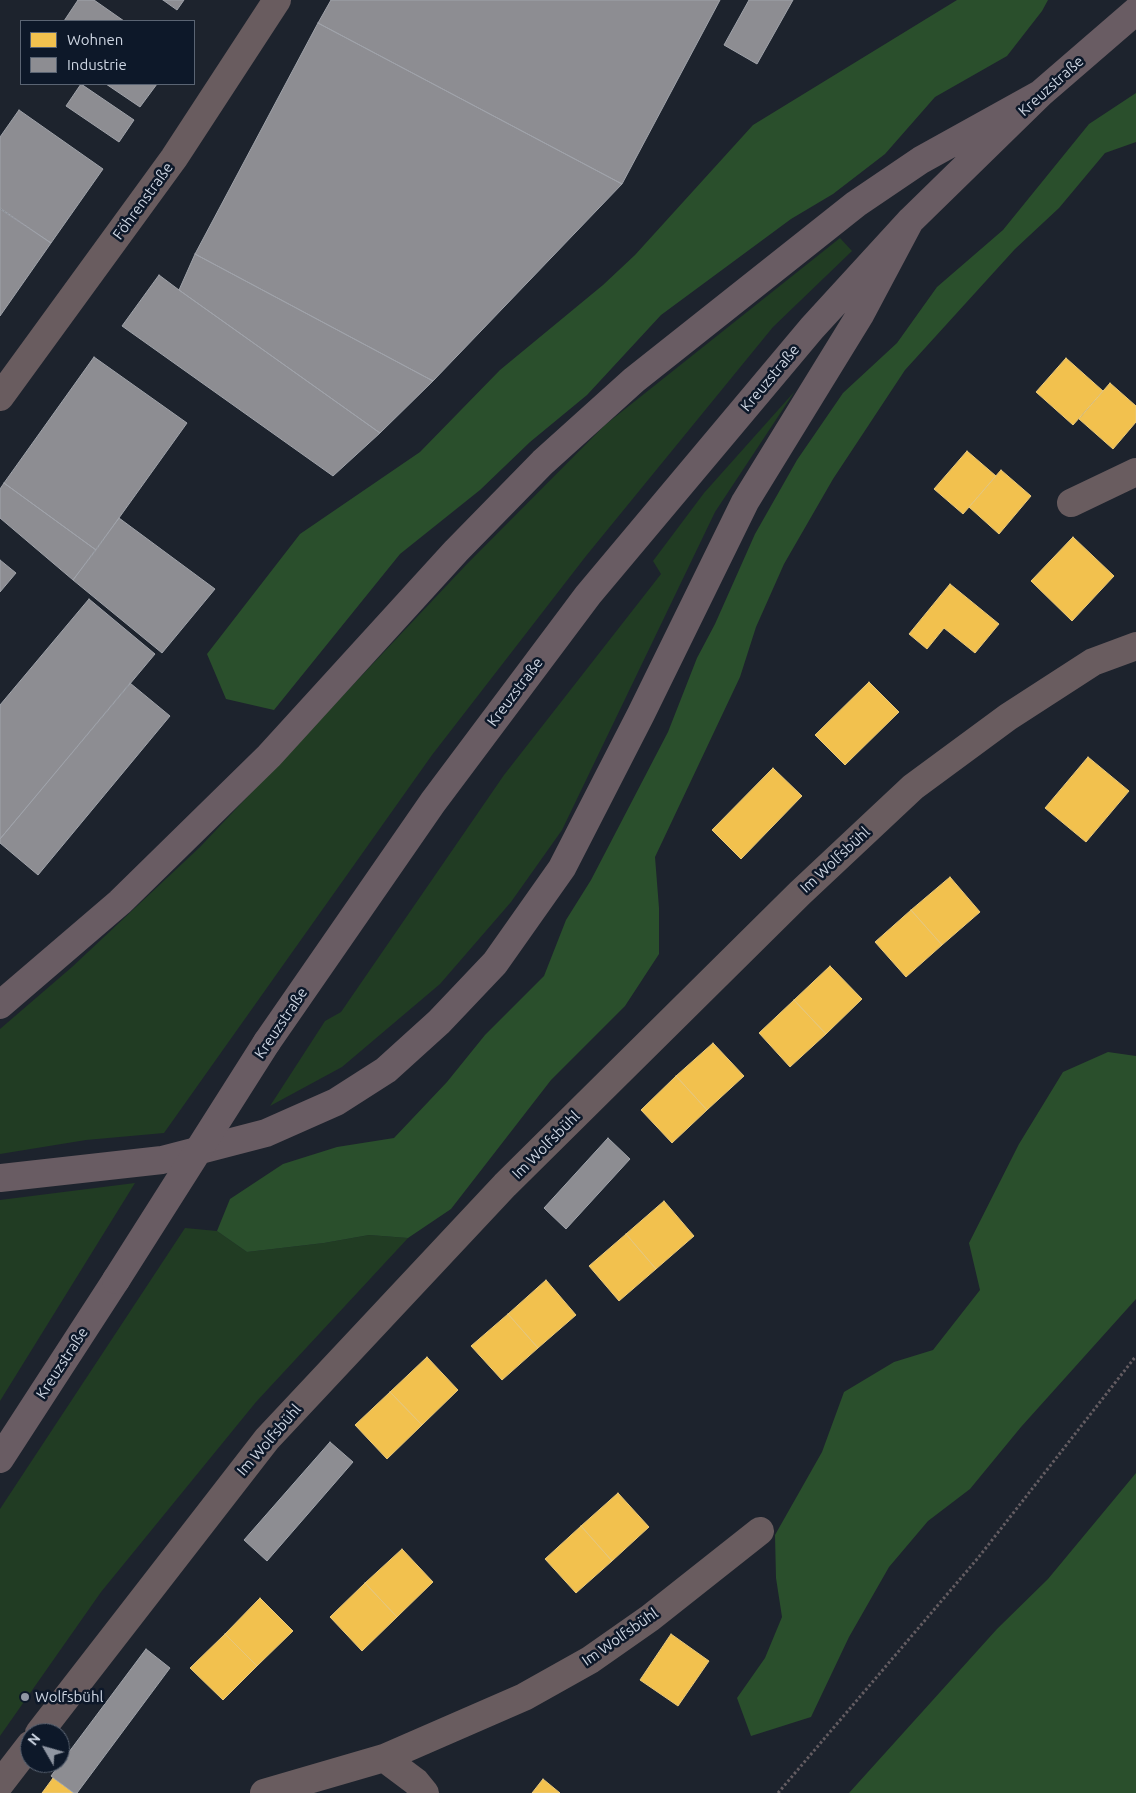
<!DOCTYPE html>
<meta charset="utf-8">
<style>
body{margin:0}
#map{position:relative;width:1136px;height:1793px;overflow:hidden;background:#1d232d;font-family:Ubuntu,sans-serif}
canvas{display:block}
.legend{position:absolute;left:20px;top:20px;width:175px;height:65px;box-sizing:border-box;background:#0d1829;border:1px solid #5a6473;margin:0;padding:6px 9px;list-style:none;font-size:15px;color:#ced6e3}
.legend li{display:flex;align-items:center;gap:10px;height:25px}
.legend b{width:25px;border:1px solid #5a6473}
.north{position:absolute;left:20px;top:1723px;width:50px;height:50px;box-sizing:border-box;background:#0d1829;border:1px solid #5a6473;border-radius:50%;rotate:308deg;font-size:14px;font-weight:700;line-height:20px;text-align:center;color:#ced6e3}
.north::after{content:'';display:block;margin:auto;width:18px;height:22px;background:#9097a3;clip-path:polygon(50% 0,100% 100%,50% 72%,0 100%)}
</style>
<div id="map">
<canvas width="1136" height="1793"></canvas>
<ul class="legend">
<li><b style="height:14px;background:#f2c14e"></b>Wohnen</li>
<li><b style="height:14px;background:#8d8d92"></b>Industrie</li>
</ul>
<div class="north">N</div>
</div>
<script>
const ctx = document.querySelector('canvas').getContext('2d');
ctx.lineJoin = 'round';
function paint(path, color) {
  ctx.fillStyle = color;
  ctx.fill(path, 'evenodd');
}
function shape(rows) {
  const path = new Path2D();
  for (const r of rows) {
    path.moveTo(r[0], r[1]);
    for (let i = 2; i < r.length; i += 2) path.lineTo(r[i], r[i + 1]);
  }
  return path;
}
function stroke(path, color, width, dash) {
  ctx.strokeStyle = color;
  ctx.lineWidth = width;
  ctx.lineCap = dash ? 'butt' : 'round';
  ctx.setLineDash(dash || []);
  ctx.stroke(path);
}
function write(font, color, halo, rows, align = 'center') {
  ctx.font = font + ' Ubuntu,sans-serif';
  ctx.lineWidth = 5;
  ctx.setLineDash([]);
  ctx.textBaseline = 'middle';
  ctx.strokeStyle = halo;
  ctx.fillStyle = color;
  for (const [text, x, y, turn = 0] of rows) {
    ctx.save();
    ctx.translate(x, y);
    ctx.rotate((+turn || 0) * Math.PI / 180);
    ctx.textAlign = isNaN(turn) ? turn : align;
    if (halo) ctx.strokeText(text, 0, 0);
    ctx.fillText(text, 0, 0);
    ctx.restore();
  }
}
const green = shape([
 [840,238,852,251,773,327,586,556,432,755,164,1133,86,1140,0,1154,0,1029,72,967,200,847,466,565,605,425],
 [795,391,715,512,562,830,511,902,440,984,342,1067,270,1106,325,1021,341,1012,504,775,661,574,653,561,704,493],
 [135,1183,0,1401,0,1200],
 [185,1228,217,1231,247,1252,324,1243,369,1235,408,1238,256,1402,101,1592,0,1736,0,1509]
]);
const forest = shape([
 [957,0,1048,0,1042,11,1007,56,935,97,885,154,833,194,791,219,661,315,587,395,530,442,480,490,400,554,274,710,226,699,207,654,300,534,420,452,500,370,603,285,635,255,753,125],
 [1136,93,1136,142,1105,153,1059,208,1015,249,905,370,833,479,784,564,756,627,740,677,655,857,659,908,659,954,625,1006,551,1080,451,1209,408,1238,369,1235,324,1243,247,1252,217,1231,230,1199,283,1164,337,1147,394,1138,447,1082,485,1035,544,976,566,920,591,880,668,732,697,658,715,624,755,534,797,460,843,393,897,343,937,287,1003,230,1089,124],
 [1108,1052,1136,1056,1136,1299,1021,1427,970,1489,928,1521,889,1567,849,1637,811,1717,751,1736,737,1698,765,1658,782,1617,776,1578,775,1535,822,1452,844,1392,894,1362,933,1350,980,1290,969,1243,1019,1144,1063,1072],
 [1136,1473,1136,1793,849,1793,997,1629,1048,1579]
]);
const homes = shape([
 [1066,358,1103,391,1073,425,1036,392,1066,358],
 [1110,383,1136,406,1136,422,1113,449,1079,419,1110,383],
 [967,451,996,476,963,514,934,489,967,451],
 [1001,470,1031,496,999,534,969,507,1001,470],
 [1073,537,1114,576,1072,621,1031,581,1073,537],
 [950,584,999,624,975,653,944,628,927,649,909,634,950,584],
 [869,682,899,712,845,765,815,735,869,682],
 [1088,757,1129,791,1086,842,1045,808,1088,757],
 [773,768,802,796,741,859,712,830,773,768],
 [950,877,980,912,942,945,911,910,950,877],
 [911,910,942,945,906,977,875,942,911,910],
 [830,966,862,999,826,1034,794,1000,830,966],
 [794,1000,826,1034,790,1067,759,1033,794,1000],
 [713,1043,744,1076,707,1110,676,1076,713,1043],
 [676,1076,707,1110,672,1143,641,1110,676,1076],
 [664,1201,694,1236,656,1269,626,1234,664,1201],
 [626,1234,656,1269,619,1301,589,1266,626,1234],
 [546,1280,576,1315,538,1348,508,1314,546,1280],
 [508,1314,538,1348,502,1380,471,1346,508,1314],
 [427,1357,458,1390,422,1425,390,1392,427,1357],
 [390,1392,422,1425,387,1459,355,1425,390,1392],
 [618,1493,649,1527,612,1561,581,1526,618,1493],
 [581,1526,612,1561,576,1593,545,1559,581,1526],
 [402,1549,433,1582,397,1617,365,1583,402,1549],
 [365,1583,397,1617,362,1651,330,1617,365,1583],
 [260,1598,293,1631,257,1666,225,1634,260,1598],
 [225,1634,257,1666,223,1700,190,1668,225,1634],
 [671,1634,709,1661,678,1706,640,1680,671,1634],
 [53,1778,74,1793,42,1793,53,1778],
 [543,1779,560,1793,532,1793,543,1779]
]);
const industry = shape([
 [78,0,94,0,124,21,64,21,78,0],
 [163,0,184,0,177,10,163,0],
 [331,0,720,0,622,184,318,23,331,0],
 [749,0,793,0,757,64,724,45,749,0],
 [318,23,622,184,433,381,195,254,318,23],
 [81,84,134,120,119,142,66,106,81,84],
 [106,84,157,84,140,107,106,84],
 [19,110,103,169,51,243,0,208,0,137,19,110],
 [0,209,51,243,0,316,0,209],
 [195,254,433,381,380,433,179,290,195,254],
 [159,275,179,290,380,433,333,476,122,326,159,275],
 [94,357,187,423,96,550,4,483,94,357],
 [4,483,96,550,73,580,0,518,0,489,4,483],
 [119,518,215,589,162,653,73,580,119,518],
 [0,560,16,573,0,592,0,560],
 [89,599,155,654,0,839,0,705,89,599],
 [130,683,170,716,38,875,0,843,0,839,130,683],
 [608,1138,630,1159,566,1229,544,1208,608,1138],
 [330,1442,353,1462,267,1561,244,1540,330,1442],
 [146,1649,170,1668,77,1793,74,1793,51,1776,146,1649]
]);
const path = shape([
 [778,1793,978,1558,1136,1356]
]);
const minor = shape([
 [0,397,174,158,277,0],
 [1071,503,1136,472],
 [39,1733,267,1439,505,1185,800,893,913,787,1008,717,1093,662,1136,646],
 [384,1758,416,1782,425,1793],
 [0,1784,30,1745],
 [264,1793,384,1758,524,1697,590,1660,650,1618,760,1531]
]);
const major = shape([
 [0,1005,120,902,269,756,456,551,543,462,634,380,856,204,921,160,1040,94],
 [267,1042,433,802,588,595,812,328,910,221,1040,94,1136,11],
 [0,1178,162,1160,266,1133,336,1102,386,1070,439,1022,495,963,562,868,641,714,745,502,860,315,910,221],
 [0,1459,116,1280]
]);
const majorBridge = shape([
 [116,1280,267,1042]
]);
const markers = [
 [25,1697,5,"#9097a3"]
];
const streetNames = [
 ["Kreuzstraße",1051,86,-42],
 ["Föhrenstraße",143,201,-54],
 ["Kreuzstraße",770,378,-50],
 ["Kreuzstraße",515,692,-53],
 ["Im Wolfsbühl",835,860,-43],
 ["Kreuzstraße",281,1023,-56],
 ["Im Wolfsbühl",546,1145,-45],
 ["Kreuzstraße",62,1363,-57],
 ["Im Wolfsbühl",269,1440,-49],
 ["Im Wolfsbühl",620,1637,-35]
];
const poiNames = [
 ["Wolfsbühl",35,1697]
];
paint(green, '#213c23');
paint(forest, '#2a4f2c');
paint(homes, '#f2c14e');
stroke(homes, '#e7c77b', 1);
paint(industry, '#8d8d92');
stroke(industry, '#a0a3aa', 1);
stroke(path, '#645d62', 3, [2.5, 2.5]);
stroke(minor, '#695c5f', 28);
stroke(major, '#695c63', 28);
stroke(majorBridge, '#695c63', 28);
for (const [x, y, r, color] of markers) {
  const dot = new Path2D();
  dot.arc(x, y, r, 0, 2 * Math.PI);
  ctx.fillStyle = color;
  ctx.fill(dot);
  stroke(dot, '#0d1829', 2);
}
write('15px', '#ced6e3', '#0d1829', streetNames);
write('15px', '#ced6e3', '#0d1829', poiNames, 'left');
</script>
